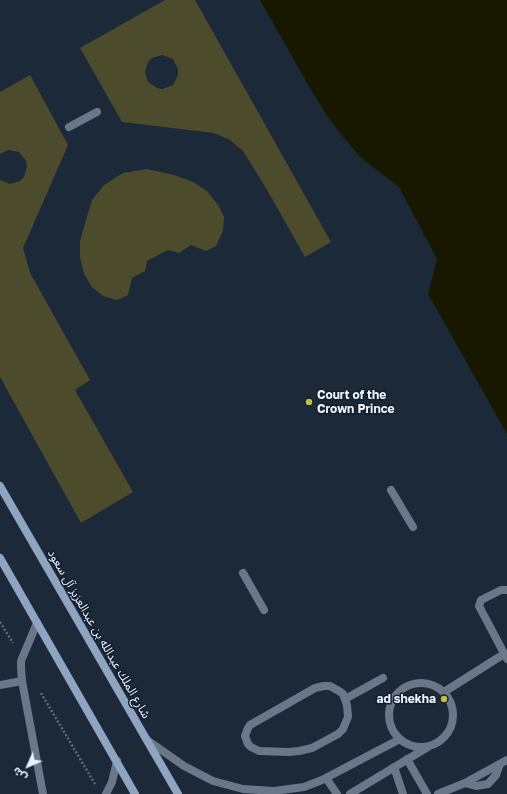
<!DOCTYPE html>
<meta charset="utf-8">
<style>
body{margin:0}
#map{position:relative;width:507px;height:794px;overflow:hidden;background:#1c2939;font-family:"Golos Text","Noto Sans Arabic",sans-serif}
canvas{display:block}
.north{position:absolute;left:8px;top:746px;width:40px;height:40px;-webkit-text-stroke:3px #131f2f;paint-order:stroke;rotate:225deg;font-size:11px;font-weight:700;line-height:16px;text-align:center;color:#e9f2fd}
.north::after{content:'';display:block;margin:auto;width:14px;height:18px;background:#e9f2fd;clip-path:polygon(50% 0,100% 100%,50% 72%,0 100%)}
</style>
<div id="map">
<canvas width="507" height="794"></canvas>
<div class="north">ش</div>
</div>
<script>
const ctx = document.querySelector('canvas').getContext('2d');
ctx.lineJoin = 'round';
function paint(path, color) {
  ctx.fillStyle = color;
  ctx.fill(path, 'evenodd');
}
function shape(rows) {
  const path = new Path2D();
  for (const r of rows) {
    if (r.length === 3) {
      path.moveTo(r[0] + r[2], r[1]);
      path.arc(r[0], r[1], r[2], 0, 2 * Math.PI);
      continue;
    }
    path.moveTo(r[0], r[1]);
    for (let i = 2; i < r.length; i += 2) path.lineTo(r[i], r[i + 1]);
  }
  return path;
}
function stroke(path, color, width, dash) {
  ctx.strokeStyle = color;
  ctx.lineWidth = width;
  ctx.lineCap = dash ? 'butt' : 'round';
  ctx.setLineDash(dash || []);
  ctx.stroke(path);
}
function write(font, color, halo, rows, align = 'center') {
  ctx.font = font + ' "Golos Text","Noto Sans Arabic",sans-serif';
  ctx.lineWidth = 3;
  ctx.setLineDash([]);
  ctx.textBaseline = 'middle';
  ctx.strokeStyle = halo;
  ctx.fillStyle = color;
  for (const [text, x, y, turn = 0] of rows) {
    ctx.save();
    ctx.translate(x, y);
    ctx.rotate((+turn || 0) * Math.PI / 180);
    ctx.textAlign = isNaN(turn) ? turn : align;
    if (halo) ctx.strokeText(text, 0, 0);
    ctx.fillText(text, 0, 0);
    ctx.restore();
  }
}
const green = shape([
 [165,0,195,0,331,242,305,257,266,188,243,151,230,140,214,133,122,122,80,48],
 [162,55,173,59,178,69,178,75,173,85,168,87,162,89,157,88,148,82,145,72,148,62,152,58],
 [30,75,68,145,23,248,30,273,90,380,75,390,133,492,81,523,0,377,0,180,10,184,20,181,24,177,27,166,26,161,19,152,8,150,0,154,0,92],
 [147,169,174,175,193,182,207,191,218,205,224,217,223,231,216,246,206,251,191,245,179,253,168,250,147,261,145,271,132,278,128,295,117,300,103,296,92,287,84,274,80,257,80,241,92,200,104,185,123,173]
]);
const water = shape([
 [260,0,507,0,507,434,428,294,437,259,399,187,360,157,332,123,311,90]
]);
const path = shape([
 [0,622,13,643],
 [41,693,95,784]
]);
const service = shape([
 [69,127,97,112],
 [391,490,413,527],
 [243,573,264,610],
 [507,590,501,590,481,600,479,606,507,659],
 [37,623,21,661,21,668,22,681,43,794],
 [421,715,32],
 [0,685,22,681],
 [324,686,330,686,339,691,343,694,347,705,348,717,343,729,338,734,312,748,299,751,289,752,259,751,251,747,248,744,245,736,248,728,250,725,315,688,324,686],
 [444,692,504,654],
 [345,699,383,678],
 [147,740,184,766,213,781,243,789,274,791,304,787,322,780,400,739],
 [407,759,427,794],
 [394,767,403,794],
 [326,778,337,794],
 [465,783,476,786,488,784,496,775,500,764],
 [350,794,428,747],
 [438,794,465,783,507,760]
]);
const minor = shape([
 [106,794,112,782,117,761]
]);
const secondary = shape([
 [0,486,178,794],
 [0,558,135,794]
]);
const markers = [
 [309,402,4,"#bebf42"],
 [444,699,4,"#bebf42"]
];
const poiNames = [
 ["Court of the",317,395],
 ["Crown Prince",317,409],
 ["ad shekha",436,699,"right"]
];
const streetNames = [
 ["شارع الملك عبدالله بن عبدالعزيز آل سعود",99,634,60]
];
paint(green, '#4c4c2d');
paint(water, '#181801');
stroke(path, '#606b7a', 2.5, [2, 2]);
stroke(service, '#6a7789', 8);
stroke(minor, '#6a7789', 8);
stroke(secondary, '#8fa4c0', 8);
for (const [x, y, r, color] of markers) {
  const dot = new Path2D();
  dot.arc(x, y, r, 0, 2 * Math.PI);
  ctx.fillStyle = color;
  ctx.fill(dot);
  stroke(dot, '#131f2f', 1.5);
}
write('bold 12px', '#e9f2fd', '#131f2f', poiNames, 'left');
write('12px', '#e9f2fd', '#131f2f', streetNames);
</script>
